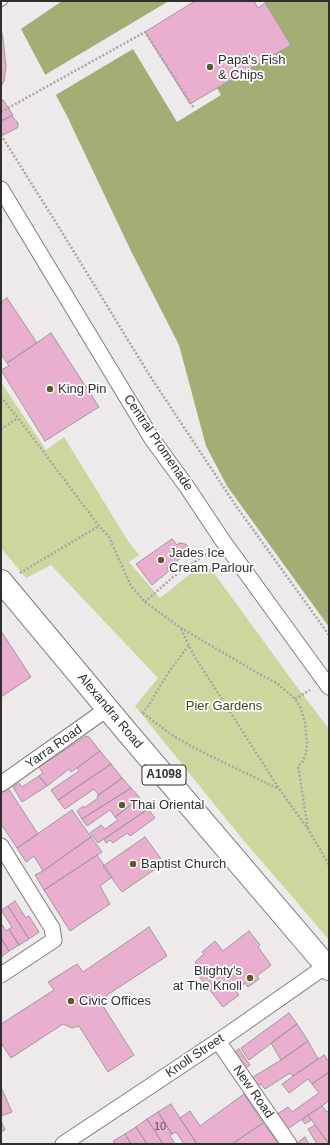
<!DOCTYPE html>
<style>
body{margin:0}
#map{position:relative;width:330px;height:1145px;overflow:hidden;background:#eee9eb;font-family:Helvetica,sans-serif}
canvas{display:block}
.frame{position:absolute;inset:0;border:2px solid #302f30;pointer-events:none}
</style>
<div id="map">
<canvas width="330" height="1145"></canvas>
<div class="frame"></div>
</div>
<script>
const ctx = document.querySelector('canvas').getContext('2d');
ctx.lineJoin = 'round';
function paint(path, color) {
  ctx.fillStyle = color;
  ctx.fill(path, 'evenodd');
}
function shape(rows) {
  const path = new Path2D();
  for (const r of rows) {
    path.moveTo(r[0], r[1]);
    for (let i = 2; i < r.length; i += 2) path.lineTo(r[i], r[i + 1]);
  }
  return path;
}
function stroke(path, color, width, dash) {
  ctx.strokeStyle = color;
  ctx.lineWidth = width;
  ctx.lineCap = dash ? 'butt' : 'round';
  ctx.setLineDash(dash || []);
  ctx.stroke(path);
}
function write(font, color, halo, rows, align = 'center') {
  ctx.font = font + ' Helvetica,sans-serif';
  ctx.lineWidth = 3.5;
  ctx.setLineDash([]);
  ctx.textBaseline = 'middle';
  ctx.strokeStyle = halo;
  ctx.fillStyle = color;
  for (const [text, x, y, turn = 0] of rows) {
    ctx.save();
    ctx.translate(x, y);
    ctx.rotate((+turn || 0) * Math.PI / 180);
    ctx.textAlign = isNaN(turn) ? turn : align;
    if (halo) ctx.strokeText(text, 0, 0);
    ctx.fillText(text, 0, 0);
    ctx.restore();
  }
}
const green = shape([
 [1,382,46,450,64,437,128,541,139,555,129,562,160,598,194,571,211,569,291,679,329,729,329,940,290,894,244,841,135,706,158,678,51,565,26,578,1,548]
]);
const water = shape([
 [62,1,329,1,329,627,227,486,206,446,179,345,131,251,67,116,21,29]
]);
const pier = shape([
 [169,1,264,1,291,45,217,88,221,95,177,122,133,49,54,96,43,76]
]);
const building = shape([
 [195,1,254,1,258,8,265,3,291,45,217,88,190,104,145,32,195,1],
 [1,29,3,38,6,67,4,81,1,86,1,29],
 [3,100,13,115,1,121,1,101,3,100],
 [12,116,18,123,18,126,17,128,3,135,1,131,1,121,12,116],
 [7,298,37,343,7,363,1,354,1,302,7,298],
 [51,333,99,407,45,441,1,370,9,366,7,363,51,333],
 [172,539,177,545,179,543,185,544,188,546,189,550,188,553,167,568,169,571,152,585,136,564,172,539],
 [1,631,31,677,1,697,1,631],
 [86,736,89,737,100,751,71,772,69,769,47,786,39,776,43,773,39,767,86,736],
 [100,751,111,764,58,800,51,790,79,771,77,768,100,751],
 [111,764,122,778,99,795,94,789,65,809,58,800,111,764],
 [39,776,47,786,22,802,13,787,19,783,22,787,39,776],
 [122,778,131,788,82,819,77,811,83,806,84,808,98,798,97,796,122,778],
 [8,788,38,834,17,848,1,824,1,793,8,788],
 [131,788,140,798,115,817,110,810,87,826,82,819,131,788],
 [140,798,148,809,98,843,90,833,101,825,105,829,118,820,115,817,140,798],
 [148,809,155,818,130,836,127,833,113,843,110,840,106,843,104,839,148,809],
 [72,810,91,837,43,871,34,856,26,862,17,848,72,810],
 [91,837,102,852,44,890,35,875,43,871,91,837],
 [145,837,164,863,122,892,103,866,145,837],
 [97,855,112,877,100,886,110,904,70,931,44,890,97,855],
 [15,901,26,918,29,916,39,932,29,939,8,906,15,901],
 [8,906,29,939,19,945,9,929,12,927,1,910,8,906],
 [1,923,6,931,9,929,19,945,9,951,1,938,1,923],
 [149,927,167,956,107,995,103,1006,134,1055,108,1072,79,1026,72,1028,63,1024,11,1058,1,1043,1,1024,54,990,48,982,77,964,83,972,149,927],
 [249,931,260,945,258,947,271,965,257,976,259,979,248,987,245,983,236,991,239,995,223,1007,195,971,199,967,195,962,204,954,202,952,215,941,223,951,249,931],
 [1,938,9,951,1,957,1,938],
 [289,1013,297,1024,249,1060,241,1048,289,1013],
 [297,1024,308,1041,281,1060,271,1043,297,1024],
 [308,1041,318,1059,293,1076,290,1073,265,1089,261,1084,255,1088,251,1082,254,1080,253,1077,281,1060,308,1041],
 [239,1049,250,1065,244,1069,232,1054,239,1049],
 [324,1055,329,1062,329,1072,312,1084,308,1079,289,1093,282,1084,324,1055],
 [329,1072,329,1101,286,1130,276,1115,288,1107,292,1112,319,1093,312,1084,329,1072],
 [1,1087,12,1112,1,1116,1,1087],
 [244,1094,263,1123,232,1144,197,1144,180,1118,190,1111,200,1126,244,1094],
 [171,1104,180,1118,197,1144,184,1144,176,1132,172,1134,158,1112,171,1104],
 [322,1106,327,1112,329,1111,329,1144,308,1115,322,1106],
 [158,1112,172,1134,170,1136,175,1144,163,1144,147,1119,158,1112],
 [308,1115,311,1120,305,1124,302,1120,308,1115],
 [147,1119,163,1144,147,1144,136,1127,147,1119],
 [1,1121,5,1130,1,1132,1,1121],
 [263,1123,279,1144,232,1144,263,1123],
 [315,1125,329,1144,317,1144,308,1129,315,1125],
 [136,1127,147,1144,131,1144,125,1134,136,1127],
 [125,1134,131,1144,115,1144,113,1141,125,1134],
 [305,1137,309,1144,297,1144,297,1143,305,1137]
]);
const path = shape([
 [1,112,145,32,194,108],
 [1,135,60,229,150,376,236,506,329,635],
 [1,397,18,418,99,526,109,537,131,586,145,602,181,628,263,676,277,683,295,699,301,708,305,723,307,744,306,753,303,761,298,766,308,829],
 [1,429,18,418],
 [20,573,99,526],
 [145,602,173,577,210,551],
 [181,629,193,654,280,790,308,829,329,865],
 [295,699,310,690],
 [142,713,149,705,168,673,189,645],
 [143,713,172,735,198,750,279,789]
]);
const service = shape([
 [1,2,3,1]
]);
const minor = shape([
 [1,189,152,439,187,487,223,541,329,687],
 [1,784,107,709],
 [1,846,52,928,54,940,1,975],
 [218,1041,289,1144],
 [63,1144,143,1091,233,1031,326,966]
]);
const primary = shape([
 [1,581,127,732,329,969]
]);
const markers = [
 [210,67,4,"#565e2c"],
 [50,389,4,"#565e2c"],
 [161,560,4,"#565e2c"],
 [122,805,4,"#565e2c"],
 [133,864,4,"#565e2c"],
 [250,978,4,"#565e2c"],
 [71,1001,4,"#565e2c"]
];
const numberNames = [
 ["10",160,1127]
];
const shields = [
 [164,775,44]
];
const shieldNames = [
 ["A1098",164,775]
];
const poiNames = [
 ["Papa's Fish",218,60],
 ["& Chips",218,75],
 ["King Pin",58,389],
 ["Jades Ice",169,553],
 ["Cream Parlour",169,568],
 ["Thai Oriental",130,805],
 ["Baptist Church",141,864],
 ["Blighty's",242,971,"right"],
 ["at The Knoll",242,986,"right"],
 ["Civic Offices",79,1001]
];
const streetNames = [
 ["Central Promenade",158,443,56],
 ["Alexandra Road",110,711,50],
 ["Yarra Road",54,747,-35],
 ["Knoll Street",195,1056,-34],
 ["New Road",253,1092,55]
];
const parkNames = [
 ["Pier Gardens",224,706]
];
paint(green, '#ccd79e');
paint(water, '#a4ae74');
paint(pier, '#eee9eb');
paint(building, '#eaafcf');
stroke(building, '#9e999c', 1);
stroke(service, '#817d7f', 10);
stroke(minor, '#817d7f', 17);
stroke(primary, '#817d7f', 24);
stroke(path, '#a9a6a7', 2.5, [2, 2]);
stroke(service, '#fff', 8);
stroke(minor, '#fff', 15);
stroke(primary, '#fff', 22);
for (const [x, y, r, color] of markers) {
  const dot = new Path2D();
  dot.arc(x, y, r, 0, 2 * Math.PI);
  ctx.fillStyle = color;
  ctx.fill(dot);
  stroke(dot, '#fff', 1.5);
}
write('11px', '#5e4f58', null, numberNames);
for (const [x, y, w] of shields) {
  const box = new Path2D();
  box.roundRect(x - w / 2, y - 10, w, 20, 3);
  ctx.fillStyle = '#fff';
  ctx.fill(box);
  stroke(box, '#302f30', 1);
}
write('bold 12px', '#302f30', null, shieldNames);
write('13px', '#302f30', '#fff', poiNames, 'left');
write('13px', '#302f30', '#fff', streetNames);
write('13px', '#3e4518', '#fff', parkNames);
</script>
